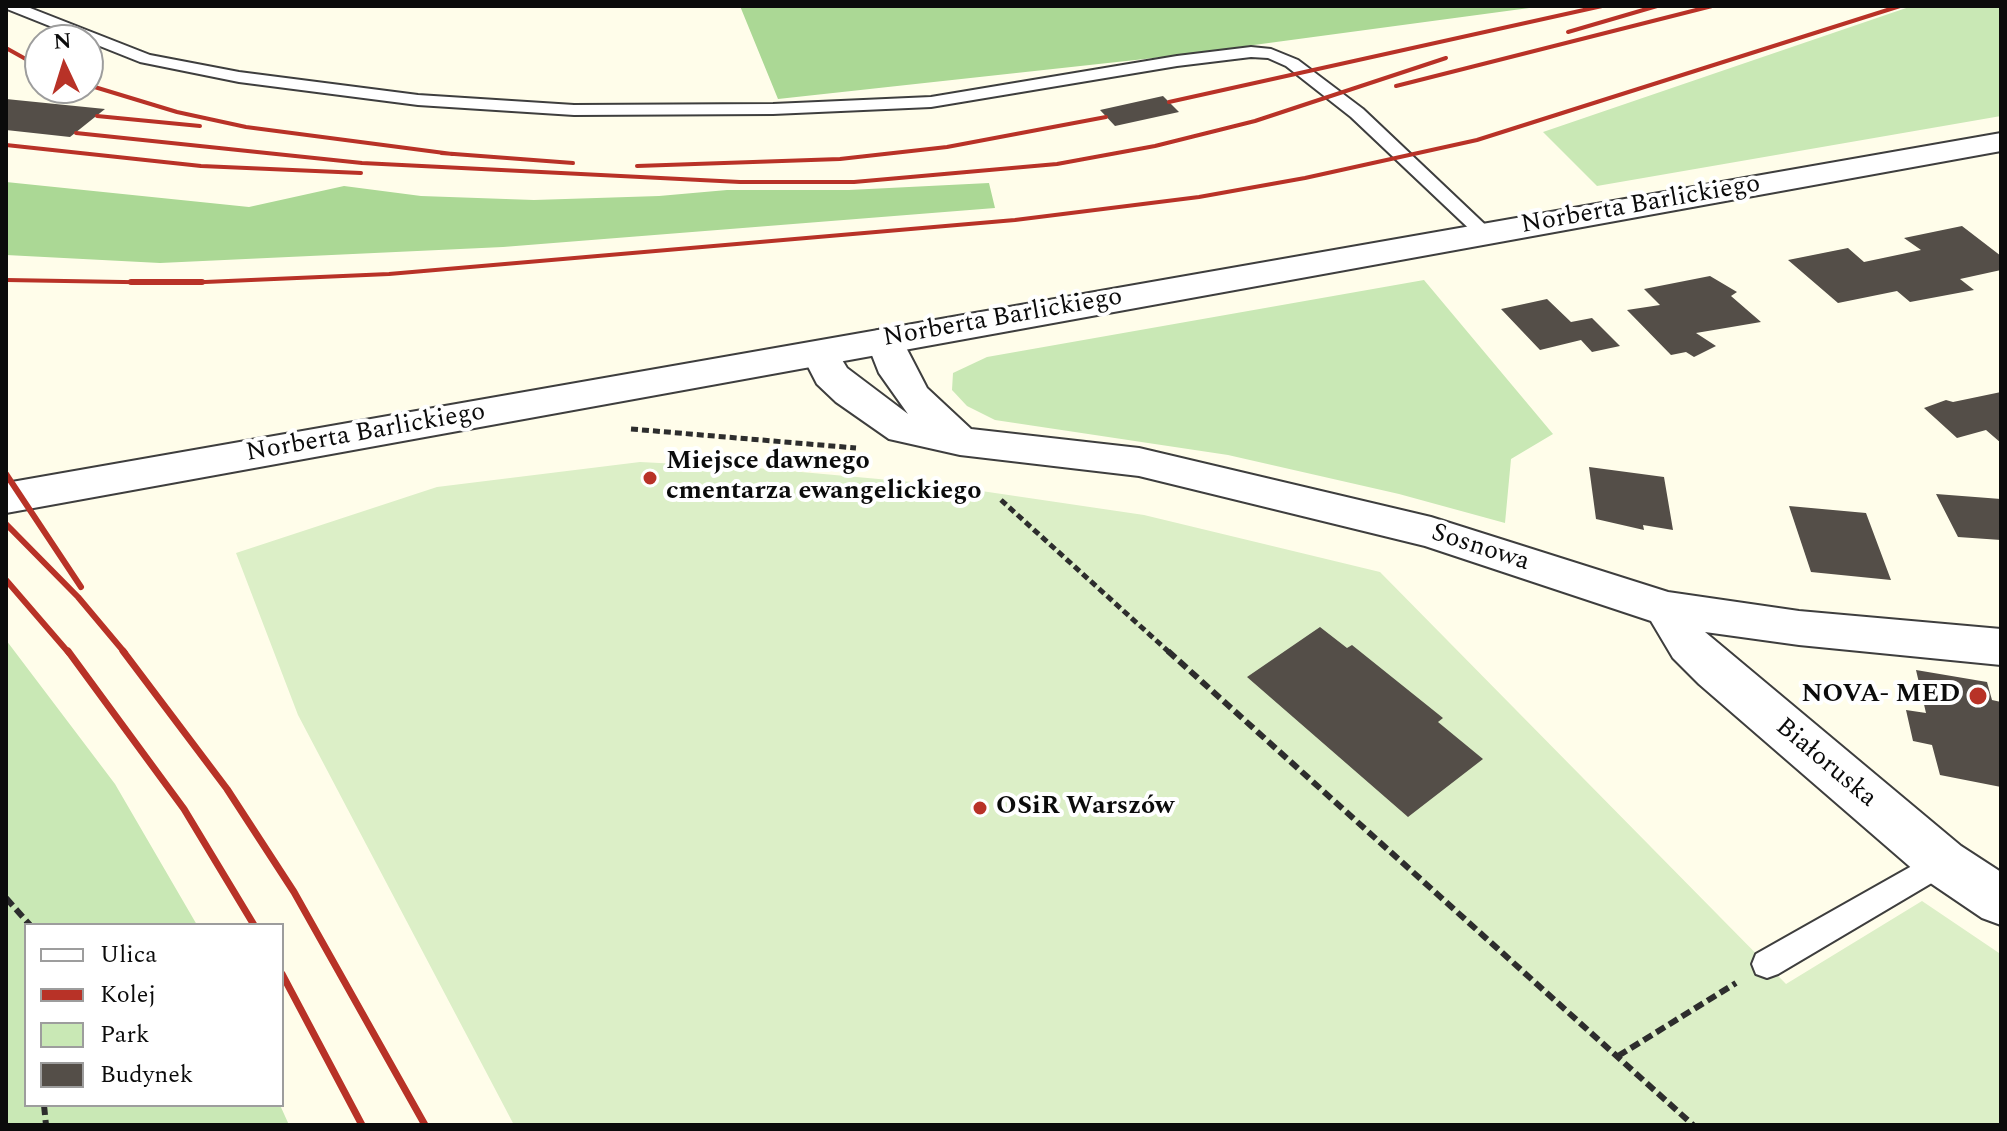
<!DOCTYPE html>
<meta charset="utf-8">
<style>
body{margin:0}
#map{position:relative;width:2007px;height:1131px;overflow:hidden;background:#fffdea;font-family:Spectral,serif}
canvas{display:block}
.frame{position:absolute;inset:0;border:8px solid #0b0b0b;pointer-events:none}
.legend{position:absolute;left:24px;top:923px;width:260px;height:184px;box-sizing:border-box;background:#fff;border:2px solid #9d9d9d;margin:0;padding:10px 14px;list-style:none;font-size:24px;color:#0b0b0b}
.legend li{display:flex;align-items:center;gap:16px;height:40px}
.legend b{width:40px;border:2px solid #9d9d9d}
.north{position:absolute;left:24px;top:24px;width:80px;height:80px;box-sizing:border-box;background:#fff;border:2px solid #9d9d9d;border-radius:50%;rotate:356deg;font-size:22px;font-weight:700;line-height:32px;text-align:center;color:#0b0b0b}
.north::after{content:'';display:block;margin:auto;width:28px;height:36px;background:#b83227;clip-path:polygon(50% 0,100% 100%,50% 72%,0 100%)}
</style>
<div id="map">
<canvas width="2007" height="1131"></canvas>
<div class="frame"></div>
<ul class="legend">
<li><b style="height:10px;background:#fff"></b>Ulica</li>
<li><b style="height:10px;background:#b83227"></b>Kolej</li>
<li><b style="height:22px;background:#c9e8b5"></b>Park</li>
<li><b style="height:22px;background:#544e48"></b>Budynek</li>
</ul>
<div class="north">N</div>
</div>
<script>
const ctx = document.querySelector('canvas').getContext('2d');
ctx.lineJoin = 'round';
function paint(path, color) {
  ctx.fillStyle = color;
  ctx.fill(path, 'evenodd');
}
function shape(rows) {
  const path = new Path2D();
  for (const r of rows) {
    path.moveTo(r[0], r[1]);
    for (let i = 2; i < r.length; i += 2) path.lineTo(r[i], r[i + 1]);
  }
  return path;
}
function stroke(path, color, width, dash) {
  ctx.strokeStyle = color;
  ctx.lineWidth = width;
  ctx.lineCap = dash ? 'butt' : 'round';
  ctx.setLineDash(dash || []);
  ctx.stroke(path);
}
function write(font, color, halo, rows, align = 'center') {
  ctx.font = font + ' Spectral,serif';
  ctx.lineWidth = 8;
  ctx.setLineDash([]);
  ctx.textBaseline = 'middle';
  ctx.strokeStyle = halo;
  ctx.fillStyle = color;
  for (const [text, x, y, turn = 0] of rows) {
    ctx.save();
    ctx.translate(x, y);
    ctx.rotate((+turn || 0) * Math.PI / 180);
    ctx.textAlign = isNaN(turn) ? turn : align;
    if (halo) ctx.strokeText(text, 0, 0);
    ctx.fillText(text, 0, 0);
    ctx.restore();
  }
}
const green = shape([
 [1912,6,2001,6,2001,116,1597,186,1543,132],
 [1424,280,1553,434,1511,459,1505,523,1399,494,1228,455,995,420,967,406,952,390,953,373,987,357],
 [6,640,115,784,197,925,26,925,26,1105,280,1105,289,1125,6,1125]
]);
const forest = shape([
 [740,6,1544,6,1172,56,778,99],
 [6,182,249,207,344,186,421,196,534,200,659,196,727,190,849,190,989,183,995,208,503,247,160,263,6,255]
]);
const pitch = shape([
 [640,462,757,468,934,484,1144,515,1380,572,1786,984,1922,901,1999,953,2001,1125,514,1125,298,715,236,553,437,487]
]);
const building = shape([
 [1163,96,1179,112,1115,126,1100,110],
 [6,99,105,109,70,137,6,130],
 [1962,226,2001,256,2001,270,1960,279,1974,290,1910,302,1897,291,1838,303,1788,260,1848,248,1864,262,1921,250,1904,238],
 [1710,276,1737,292,1731,296,1761,322,1696,333,1716,346,1694,357,1686,352,1671,355,1627,310,1660,305,1644,289],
 [1547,299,1571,322,1592,318,1620,346,1592,352,1581,340,1540,350,1501,309],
 [2001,392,2001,443,1986,430,1957,438,1924,408,1946,400,1953,402],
 [1589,467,1664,477,1673,530,1643,525,1644,530,1596,519],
 [1936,494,2001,499,2001,540,1958,537],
 [1789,506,1866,513,1891,580,1811,572],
 [1320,627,1347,648,1352,645,1443,718,1438,722,1483,759,1408,817,1247,677],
 [1916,670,1987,682,1992,700,2001,702,2001,787,1940,775,1932,745,1913,741,1906,710,1926,713]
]);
const pathFar1 = shape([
 [631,429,856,448],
 [1001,500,1170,653]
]);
const path = shape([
 [1168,651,1693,1125],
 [6,898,30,925],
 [1618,1056,1736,983],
 [44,1105,46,1125]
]);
const service = shape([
 [6,6,25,6,150,55,239,72,418,95,574,105,773,104,931,97,1177,56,1251,47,1271,49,1298,60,1363,109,1495,234,1493,238,1479,238,1351,117,1286,66,1268,58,1251,57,1177,66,931,107,773,114,574,115,418,105,239,82,140,62,7,9,6,6],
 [1942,849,1952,853,1956,862,1952,871,1778,974,1767,978,1756,974,1752,964,1756,954,1942,849]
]);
const minor = shape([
 [885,328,898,332,927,388,971,429,1139,448,1431,517,1668,592,1799,611,2001,629,2001,665,1799,645,1705,632,1961,846,2001,872,2001,925,1982,918,1923,878,1699,684,1673,658,1651,621,1425,546,1139,476,960,455,889,439,836,402,817,384,801,353,807,345,820,341,833,345,847,368,908,414,879,373,866,340,872,332,885,328]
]);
const tertiary = shape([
 [2001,133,2001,151,6,513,6,483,2001,133]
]);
const railFar2 = shape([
 [1568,32,1657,6],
 [6,48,40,67],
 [88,85,177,112,246,127,452,154],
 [1396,86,1712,6],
 [1169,102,1602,6],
 [97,116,200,126],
 [76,133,362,163,740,182,854,182,1057,164,1155,146,1255,121,1446,58],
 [6,145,201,166,361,173],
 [441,153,573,163],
 [637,166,840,159,947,147,1106,117],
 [6,280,182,283,389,274,1015,220,1199,197,1305,178,1477,140,1900,6]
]);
const railFar1 = shape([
 [131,282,202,282],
 [6,474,81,587],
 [6,524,78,597,125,653],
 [6,580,69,653]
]);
const rail = shape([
 [68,651,184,809,254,925],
 [123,651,227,789,294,892,425,1125],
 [282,974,362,1125]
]);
const markers = [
 [650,478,8,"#b83227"],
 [1978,696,10,"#b83227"],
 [980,808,8,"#b83227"]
];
const streetNames = [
 ["Norberta Barlickiego",1641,206,-10],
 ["Norberta Barlickiego",1003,319,-10],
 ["Norberta Barlickiego",366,434,-10],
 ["Sosnowa",1480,549,18],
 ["Białoruska",1825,764,40]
];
const poiNames = [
 ["Miejsce dawnego",666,463],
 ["cmentarza ewangelickiego",666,493],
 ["NOVA- MED",1960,696,"right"],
 ["OSiR Warszów",996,808]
];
paint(green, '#c9e8b5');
paint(forest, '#abd895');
paint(pitch, '#dcefc7');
paint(building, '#544e48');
stroke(service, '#3e3e3e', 4);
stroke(minor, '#3e3e3e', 4);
stroke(tertiary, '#3e3e3e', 4);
stroke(pathFar1, '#2d2d2d', 5, [7, 4]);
stroke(path, '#2d2d2d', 6, [10, 5]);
paint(service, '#fff');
paint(minor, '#fff');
paint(tertiary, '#fff');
stroke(railFar2, '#b83227', 4);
stroke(railFar1, '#b83227', 6);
stroke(rail, '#b83227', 7);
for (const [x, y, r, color] of markers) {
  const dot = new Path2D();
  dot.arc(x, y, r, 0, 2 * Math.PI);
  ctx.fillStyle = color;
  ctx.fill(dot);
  stroke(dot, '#fff', 3);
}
write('26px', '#0b0b0b', '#fff', streetNames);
write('bold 26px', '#0b0b0b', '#fff', poiNames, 'left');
</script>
